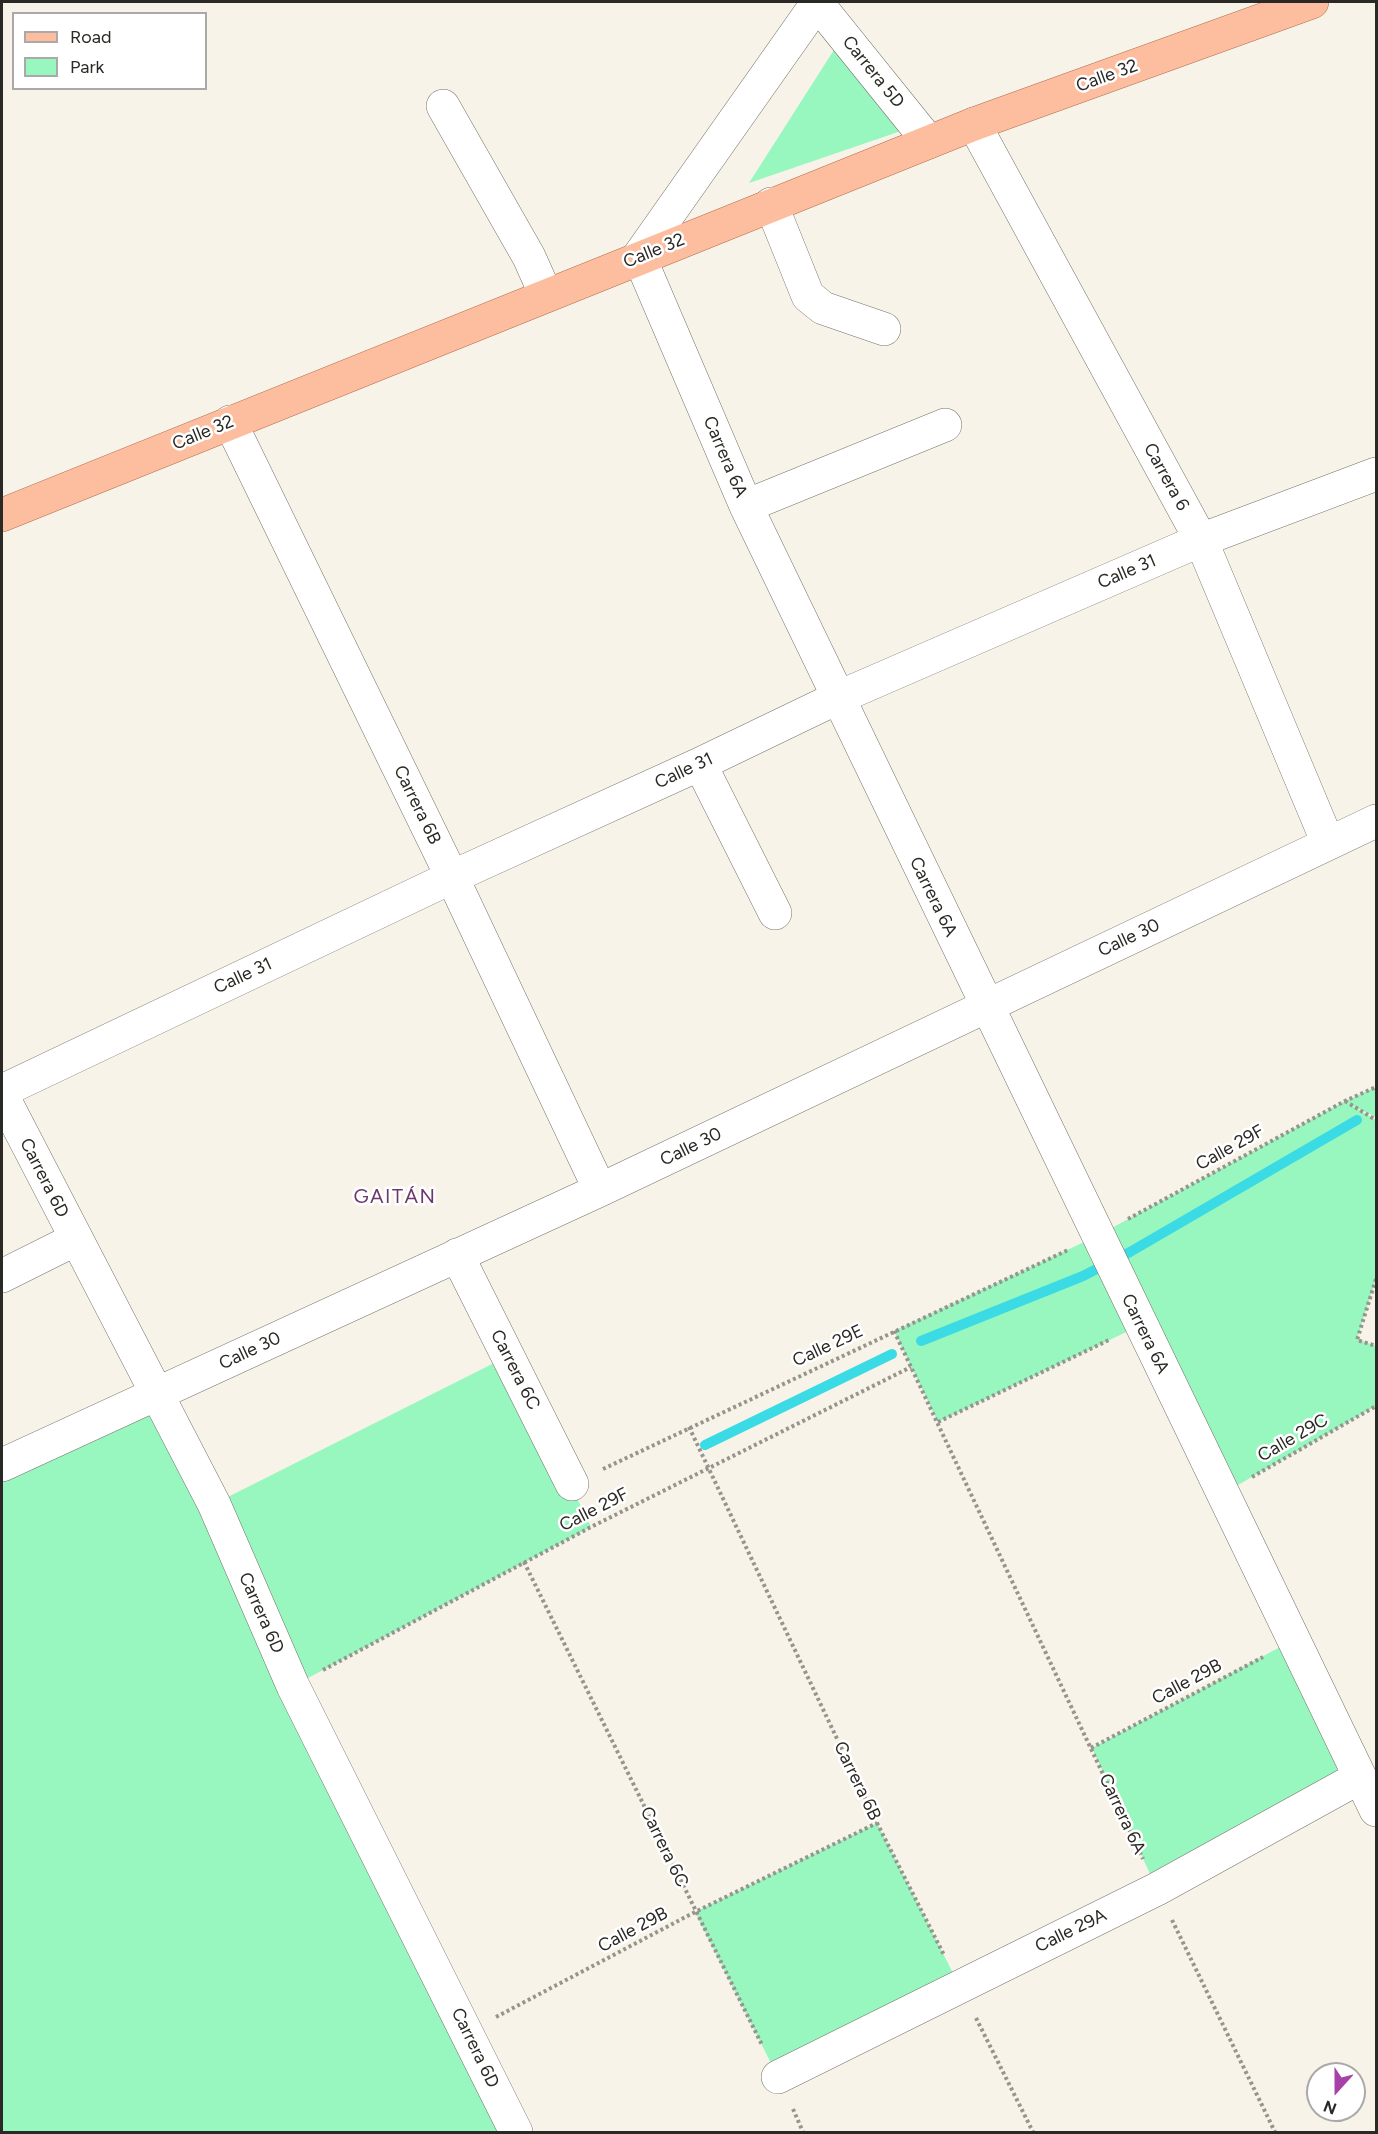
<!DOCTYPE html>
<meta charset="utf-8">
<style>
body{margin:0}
#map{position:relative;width:1378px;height:2134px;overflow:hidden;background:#f7f3e9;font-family:Figtree,sans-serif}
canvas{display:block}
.frame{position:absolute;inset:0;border:3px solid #2b2925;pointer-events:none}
.legend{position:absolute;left:12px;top:12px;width:195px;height:78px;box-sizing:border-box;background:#fff;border:2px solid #aaa9a8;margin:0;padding:8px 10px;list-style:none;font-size:18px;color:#2b2925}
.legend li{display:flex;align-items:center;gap:12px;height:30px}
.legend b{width:30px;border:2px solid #aaa9a8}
.north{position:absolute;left:1306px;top:2062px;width:60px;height:60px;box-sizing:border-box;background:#fff;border:2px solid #aaa9a8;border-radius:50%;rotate:201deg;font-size:16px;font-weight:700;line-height:24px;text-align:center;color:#2b2925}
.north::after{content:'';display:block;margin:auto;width:21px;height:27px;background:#a541a7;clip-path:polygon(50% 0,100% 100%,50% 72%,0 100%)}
</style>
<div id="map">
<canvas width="1378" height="2134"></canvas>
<div class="frame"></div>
<ul class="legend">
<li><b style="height:8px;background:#fdbd9f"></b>Road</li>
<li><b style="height:16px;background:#98f6bf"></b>Park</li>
</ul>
<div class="north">N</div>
</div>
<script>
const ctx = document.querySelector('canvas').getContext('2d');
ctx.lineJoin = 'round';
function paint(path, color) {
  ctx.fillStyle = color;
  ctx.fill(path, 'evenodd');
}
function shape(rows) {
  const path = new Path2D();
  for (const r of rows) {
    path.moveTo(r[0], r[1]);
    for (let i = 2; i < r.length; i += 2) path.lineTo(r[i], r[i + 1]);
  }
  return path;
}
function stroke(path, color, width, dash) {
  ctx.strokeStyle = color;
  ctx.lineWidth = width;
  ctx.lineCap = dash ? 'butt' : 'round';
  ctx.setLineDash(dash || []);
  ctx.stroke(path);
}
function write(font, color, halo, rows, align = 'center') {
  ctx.font = font + ' Figtree,sans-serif';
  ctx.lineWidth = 5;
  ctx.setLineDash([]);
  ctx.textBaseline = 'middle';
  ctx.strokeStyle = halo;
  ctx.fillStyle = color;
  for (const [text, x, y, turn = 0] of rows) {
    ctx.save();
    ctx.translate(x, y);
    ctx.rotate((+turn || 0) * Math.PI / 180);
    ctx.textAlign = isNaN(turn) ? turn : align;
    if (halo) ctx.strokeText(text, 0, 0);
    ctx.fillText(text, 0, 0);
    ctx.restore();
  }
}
const green = shape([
 [839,42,904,130,749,183],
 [1376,1087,1376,1117,1349,1104,1376,1120,1376,1279,1357,1339,1376,1346,1376,1406,1224,1493,1141,1325,938,1422,894,1331,1097,1236,1345,1101],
 [508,1356,591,1527,293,1686,516,2132,2,2132,2,1465,158,1394,214,1504],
 [1295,1639,1360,1777,1157,1889,1092,1748],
 [877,1823,959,1985,778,2077,695,1912]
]);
const stream = shape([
 [921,1341,1083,1276,1130,1252,1357,1120],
 [705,1445,892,1354]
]);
const path = shape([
 [1345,1101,1376,1120],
 [1128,1219,1345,1101,1376,1087],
 [1376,1279,1357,1340,1376,1346],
 [894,1331,1143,1859],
 [938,1422,1111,1339],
 [689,1427,877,1823,944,1955],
 [603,1469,1068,1250],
 [1252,1477,1376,1406],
 [524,1562,762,2045],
 [323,1670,591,1527,911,1367],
 [1091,1748,1263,1657],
 [1172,1920,1275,2132],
 [496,2017,695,1912,877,1823],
 [976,2018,1033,2132],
 [793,2109,803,2132]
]);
const minor = shape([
 [818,2,639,256,746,506,1376,1810],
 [817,3,929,142],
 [443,106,529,257,546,295],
 [974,124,1201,540,1328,843],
 [771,204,808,296,823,308,884,329],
 [230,422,452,877,600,1190],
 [746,506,945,425],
 [700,764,775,913],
 [2,1091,452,877,700,764,837,698,1201,540,1376,474],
 [2,1095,214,1504,293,1686,516,2132],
 [457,1255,572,1484],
 [2,1276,76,1239],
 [2,1465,600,1190,1376,821],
 [778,2077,1157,1889,1360,1777]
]);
const major = shape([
 [2,515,974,124,1312,2]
]);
const streetNames = [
 ["Carrera 5D",873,72,51],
 ["Calle 32",1107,76,-20],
 ["Calle 32",654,251,-22],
 ["Calle 32",203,433,-22],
 ["Carrera 6A",725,457,67],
 ["Carrera 6",1166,477,61],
 ["Calle 31",1127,572,-23],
 ["Calle 31",684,771,-25],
 ["Carrera 6B",417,805,64],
 ["Carrera 6A",933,897,64],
 ["Calle 30",1129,938,-25],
 ["Calle 31",243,976,-25],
 ["Calle 30",691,1147,-26],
 ["Calle 29F",1230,1148,-29],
 ["Carrera 6D",44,1178,63],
 ["Carrera 6A",1145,1334,64],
 ["Calle 29E",828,1346,-25],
 ["Calle 30",250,1351,-25],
 ["Carrera 6C",515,1370,63],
 ["Calle 29C",1293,1438,-30],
 ["Calle 29F",594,1510,-27],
 ["Carrera 6D",261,1613,66],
 ["Calle 29B",1187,1682,-28],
 ["Carrera 6B",857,1781,64],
 ["Carrera 6A",1122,1814,65],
 ["Carrera 6C",664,1847,64],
 ["Calle 29B",633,1930,-28],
 ["Calle 29A",1071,1931,-26],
 ["Carrera 6D",475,2048,64]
];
const neighbourhoodNames = [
 ["GAITÁN",395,1197]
];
paint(green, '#98f6bf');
stroke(stream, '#3bdbe5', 10);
stroke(minor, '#76736a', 34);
stroke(major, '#b36d4b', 34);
stroke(path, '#97948d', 4, [3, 3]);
stroke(minor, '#fff', 33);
stroke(major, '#fdbd9f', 33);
write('18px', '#2b2925', '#fff', streetNames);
ctx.letterSpacing = '1.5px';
write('20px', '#6b396b', '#fff', neighbourhoodNames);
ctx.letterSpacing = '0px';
</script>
